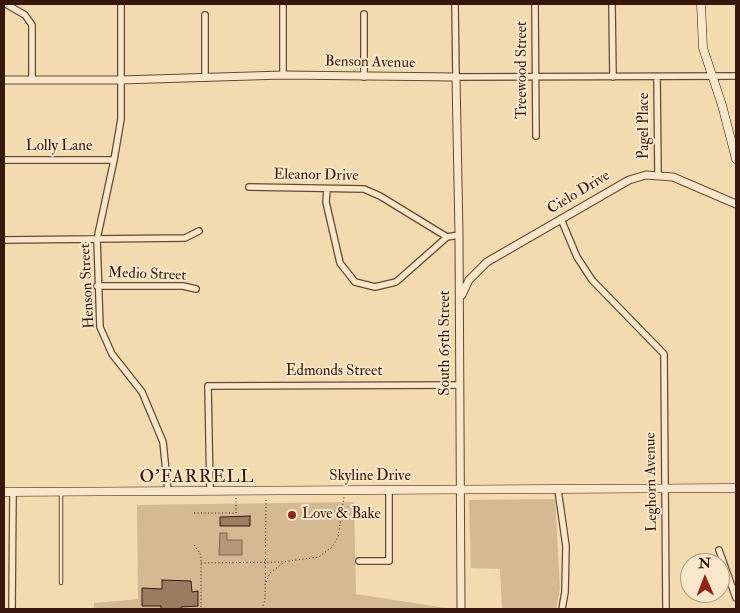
<!DOCTYPE html>
<style>
body{margin:0}
#map{position:relative;width:740px;height:613px;overflow:hidden;background:#f4daaf;font-family:"IM FELL Double Pica",serif}
canvas{display:block}
.frame{position:absolute;inset:0;border:5px solid #38180c;pointer-events:none}
.north{position:absolute;left:680px;top:553px;width:50px;height:50px;box-sizing:border-box;background:#f8e7cb;border:1px solid #ab947f;border-radius:50%;rotate:359deg;font-size:14px;font-weight:700;line-height:20px;text-align:center;color:#38180c}
.north::after{content:'';display:block;margin:auto;width:18px;height:22px;background:#8f2418;clip-path:polygon(50% 0,100% 100%,50% 72%,0 100%)}
</style>
<div id="map">
<canvas width="740" height="613"></canvas>
<div class="frame"></div>
<div class="north">N</div>
</div>
<script>
const ctx = document.querySelector('canvas').getContext('2d');
ctx.lineJoin = 'round';
function paint(path, color) {
  ctx.fillStyle = color;
  ctx.fill(path, 'evenodd');
}
function shape(rows) {
  const path = new Path2D();
  for (const r of rows) {
    path.moveTo(r[0], r[1]);
    for (let i = 2; i < r.length; i += 2) path.lineTo(r[i], r[i + 1]);
  }
  return path;
}
function stroke(path, color, width, dash) {
  ctx.strokeStyle = color;
  ctx.lineWidth = width;
  ctx.lineCap = dash ? 'butt' : 'round';
  ctx.setLineDash(dash || []);
  ctx.stroke(path);
}
function write(font, color, halo, rows, align = 'center') {
  ctx.font = font + ' "IM FELL Double Pica",serif';
  ctx.lineWidth = 4;
  ctx.setLineDash([]);
  ctx.textBaseline = 'middle';
  ctx.strokeStyle = halo;
  ctx.fillStyle = color;
  for (const [text, x, y, turn = 0] of rows) {
    ctx.save();
    ctx.translate(x, y);
    ctx.rotate((+turn || 0) * Math.PI / 180);
    ctx.textAlign = isNaN(turn) ? turn : align;
    if (halo) ctx.strokeText(text, 0, 0);
    ctx.fillText(text, 0, 0);
    ctx.restore();
  }
}
const green = shape([
 [555,499,560,589,556,609,502,609,500,569,471,568,469,500],
 [354,502,356,594,452,609,94,609,94,603,138,599,137,505]
]);
const water = shape([
 [220,533,227,533,227,540,242,540,242,555,219,555,220,533]
]);
const building = shape([
 [250,516,250,526,220,526,220,517,250,516],
 [162,580,191,581,192,592,198,591,198,606,181,607,181,609,161,609,161,606,142,606,142,588,162,589,162,580]
]);
const path = shape([
 [194,513,236,513,236,498],
 [194,545,201,555,201,609],
 [201,563,281,562,319,557,332,547,338,537,344,497],
 [266,582,270,573,283,563],
 [262,609,265,599,266,498]
]);
const service = shape([
 [61,493,61,583]
]);
const minor = shape([
 [6,4,25,15,32,25,32,80],
 [121,4,121,119,114,160,97,239,100,327,112,354,142,392,163,442,168,491],
 [283,4,283,75],
 [455,4,456,77,736,76],
 [535,4,536,136],
 [612,4,613,77],
 [364,77,364,14],
 [657,77,658,175],
 [205,78,205,15],
 [4,160,114,160],
 [249,187,364,189,380,196,447,237,459,235],
 [327,189,326,202,340,263,355,282,375,287,396,282,447,237],
 [561,219,577,257,592,280,664,354,666,609],
 [4,240,185,238,199,231],
 [97,286,183,286,196,289],
 [558,490,566,546,565,592,562,609],
 [210,491,208,386,460,385],
 [719,550,736,598],
 [359,561,389,561,389,490],
 [12,609,13,492]
]);
const tertiary = shape([
 [4,80,121,80,283,75,456,77,459,235,461,609],
 [462,295,469,280,487,262,629,180,646,175,673,177,736,204]
]);
const secondary = shape([
 [701,4,703,48,722,105,736,159],
 [4,492,736,488]
]);
const markers = [
 [292,515,5,"#8f2418"]
];
const streetNames = [
 ["Benson Avenue",370,63,1],
 ["Treewood Street",523,70,-90],
 ["Pagel Place",645,126,-90],
 ["Lolly Lane",59,147],
 ["Eleanor Drive",316,176,1],
 ["Cielo Drive",579,193,-31],
 ["Medio Street",147,275,2],
 ["Henson Street",88,286,-93],
 ["South 65th Street",446,343,-90],
 ["Edmonds Street",334,372],
 ["Skyline Drive",370,477],
 ["Leghorn Avenue",652,482,-91]
];
const poiNames = [
 ["Love & Bake",302,515]
];
const quarterNames = [
 ["O'FARRELL",197,478]
];
paint(green, '#d4b993');
paint(water, '#b49878');
stroke(water, '#82654d', 1);
paint(building, '#9a7d61');
stroke(building, '#38180c', 1);
stroke(service, '#674835', 4.5);
stroke(minor, '#674835', 8);
stroke(tertiary, '#674835', 9);
stroke(secondary, '#38180c', 9);
stroke(path, '#38180c', 1, [1, 2.5]);
stroke(service, '#f8e7cb', 2.5);
stroke(minor, '#f8e7cb', 5.5);
stroke(tertiary, '#f8e7cb', 7);
stroke(secondary, '#f8e7cb', 8);
for (const [x, y, r, color] of markers) {
  const dot = new Path2D();
  dot.arc(x, y, r, 0, 2 * Math.PI);
  ctx.fillStyle = color;
  ctx.fill(dot);
  stroke(dot, '#f8e7cb', 2);
}
write('15px', '#38180c', '#f8e7cb', streetNames);
write('15px', '#38180c', '#f8e7cb', poiNames, 'left');
ctx.letterSpacing = '1px';
write('18px', '#38180c', '#f8e7cb', quarterNames);
ctx.letterSpacing = '0px';
</script>
